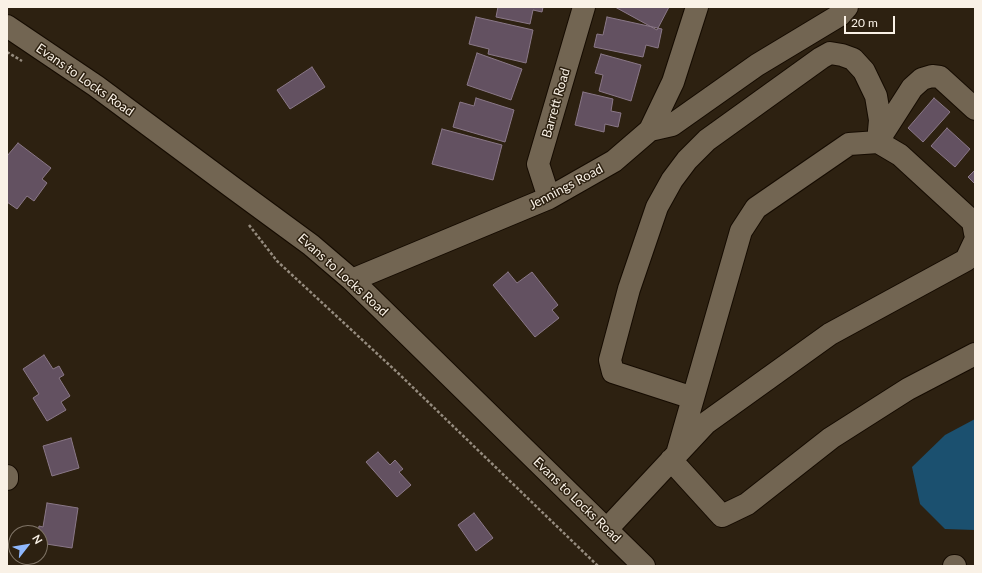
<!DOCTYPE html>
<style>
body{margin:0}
#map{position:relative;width:982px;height:573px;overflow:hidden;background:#2d2111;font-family:Lato,sans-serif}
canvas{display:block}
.frame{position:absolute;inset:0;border:8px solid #f9f1e6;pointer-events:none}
.north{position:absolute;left:8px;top:525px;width:40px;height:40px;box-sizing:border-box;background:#2d2111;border:1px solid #7f7466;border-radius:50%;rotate:59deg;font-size:11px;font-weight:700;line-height:16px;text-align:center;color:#f9f1e6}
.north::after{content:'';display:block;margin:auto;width:14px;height:18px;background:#8fb8fd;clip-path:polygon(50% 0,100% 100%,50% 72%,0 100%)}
.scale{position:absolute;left:844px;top:16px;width:51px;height:18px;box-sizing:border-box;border:2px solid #f9f1e6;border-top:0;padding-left:5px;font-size:12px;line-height:14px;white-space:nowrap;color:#f9f1e6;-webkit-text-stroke:3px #2d2111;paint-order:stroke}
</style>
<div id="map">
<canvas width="982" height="573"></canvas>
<div class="frame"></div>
<div class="north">N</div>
<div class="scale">20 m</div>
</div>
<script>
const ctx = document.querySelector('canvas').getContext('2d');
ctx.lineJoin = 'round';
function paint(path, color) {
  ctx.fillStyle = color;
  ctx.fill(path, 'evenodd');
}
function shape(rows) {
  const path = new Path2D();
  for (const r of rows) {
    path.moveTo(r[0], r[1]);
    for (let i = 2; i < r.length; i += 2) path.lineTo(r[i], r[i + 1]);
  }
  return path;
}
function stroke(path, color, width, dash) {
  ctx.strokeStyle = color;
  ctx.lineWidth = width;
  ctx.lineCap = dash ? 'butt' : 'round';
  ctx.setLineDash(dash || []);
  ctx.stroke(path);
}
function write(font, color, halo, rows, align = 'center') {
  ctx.font = font + ' Lato,sans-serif';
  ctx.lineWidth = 3;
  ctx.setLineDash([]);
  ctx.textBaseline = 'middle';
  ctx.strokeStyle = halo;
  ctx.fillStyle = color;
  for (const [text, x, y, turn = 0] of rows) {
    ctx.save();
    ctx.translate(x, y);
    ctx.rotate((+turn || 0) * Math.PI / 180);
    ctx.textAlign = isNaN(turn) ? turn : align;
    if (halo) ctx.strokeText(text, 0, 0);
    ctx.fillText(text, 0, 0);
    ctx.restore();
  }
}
const water = shape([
 [975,419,975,530,945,529,920,504,912,467,945,435]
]);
const building = shape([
 [498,7,543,7,542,12,533,10,530,24,496,17,498,7],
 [615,7,669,7,657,30,615,7],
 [476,17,533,30,526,63,488,54,489,49,469,44,476,17],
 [607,17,662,29,658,48,646,45,643,57,594,47,597,34,603,35,607,17],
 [477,53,522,69,511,100,467,85,477,53],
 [601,54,641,65,631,101,599,91,603,75,595,73,601,54],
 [312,67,325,87,290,109,277,90,312,67],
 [583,92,613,99,611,111,621,113,618,127,605,124,604,132,575,125,583,92],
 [476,98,514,110,505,142,453,127,460,102,474,106,476,98],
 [934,98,950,112,923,142,908,128,934,98],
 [947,128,970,149,955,167,931,146,947,128],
 [442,129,502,145,493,180,432,164,442,129],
 [18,143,51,168,42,179,47,183,34,201,27,196,17,209,7,202,7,156,18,143],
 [975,170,975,184,968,177,975,170],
 [508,272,517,283,532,272,558,305,552,310,559,318,535,337,493,285,508,272],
 [44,355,53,369,59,366,64,375,59,378,70,396,61,402,66,410,47,421,33,398,39,394,23,369,44,355],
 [71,438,79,468,52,476,43,446,71,438],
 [378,452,390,465,395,460,403,469,399,472,411,485,397,497,366,462,378,452],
 [47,503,78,508,72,548,40,543,40,533,38,533,39,526,43,527,47,503],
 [474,513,493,538,476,551,458,525,474,513]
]);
const path = shape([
 [7,52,22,61],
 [249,225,277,261,398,373,598,566]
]);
const minor = shape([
 [7,26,96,86,232,187,311,245,352,280,644,566],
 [650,130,672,125,757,65,840,15,847,7],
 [878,141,912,88,922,79,932,76,940,77,975,109],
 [549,198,538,164,584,7],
 [352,280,549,198,614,161,650,130,673,82,697,7],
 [693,398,613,372,610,360,629,289,657,207,672,180,687,160,707,140,821,58,830,53,842,55,853,59,864,71,876,96,880,120,878,142],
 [677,454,741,231,756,208,849,144,878,142,900,155,973,222,975,233],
 [671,460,722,516,747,504,831,438,908,389,975,354],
 [7,476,7,479],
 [607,529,706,423,830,334,966,260,975,241],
 [954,566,955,566]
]);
const streetNames = [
 ["Evans to Locks Road",85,80,35],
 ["Barrett Road",556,103,-74],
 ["Jennings Road",566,187,-28],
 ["Evans to Locks Road",343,275,42],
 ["Evans to Locks Road",577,500,44]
];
paint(water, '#1b506f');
paint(building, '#635161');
stroke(building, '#8a7888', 1);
stroke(minor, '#150b00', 24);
stroke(path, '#968c7f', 2.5, [3, 2]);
stroke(minor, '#726552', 22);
write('13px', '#f9f1e6', '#2d2111', streetNames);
</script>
